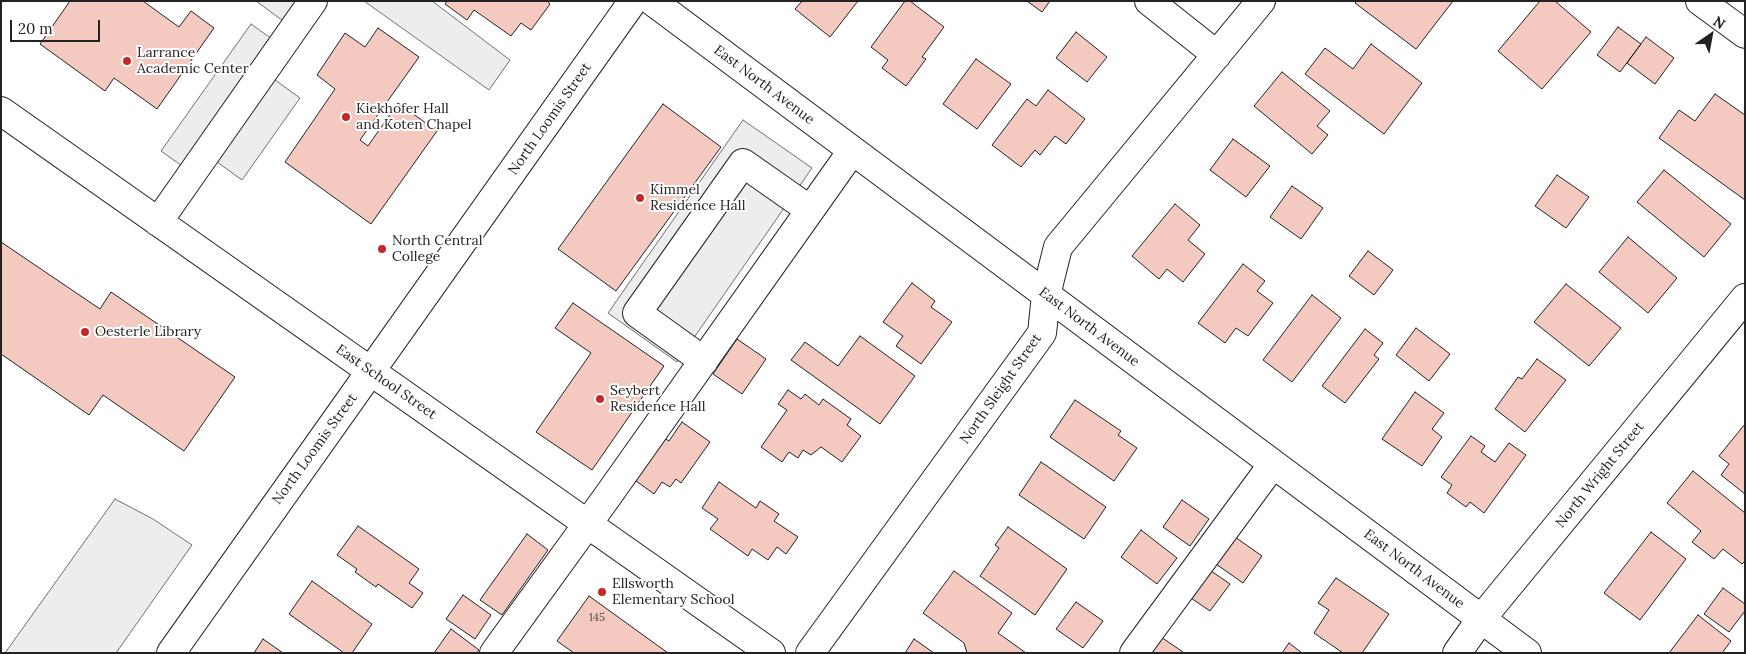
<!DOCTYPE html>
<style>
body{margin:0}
#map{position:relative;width:1746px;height:654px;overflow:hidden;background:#fff;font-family:Lora,serif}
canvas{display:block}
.frame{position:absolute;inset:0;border:2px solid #222;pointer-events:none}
.north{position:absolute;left:1686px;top:10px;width:50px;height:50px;-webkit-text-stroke:4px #fff;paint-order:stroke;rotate:33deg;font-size:14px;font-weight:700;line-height:20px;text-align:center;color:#222}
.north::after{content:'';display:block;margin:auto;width:18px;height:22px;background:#222;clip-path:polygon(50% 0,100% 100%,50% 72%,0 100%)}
.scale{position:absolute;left:10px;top:20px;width:90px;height:22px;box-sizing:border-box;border:2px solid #222;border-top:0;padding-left:6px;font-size:15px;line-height:18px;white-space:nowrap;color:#222;-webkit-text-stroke:4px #fff;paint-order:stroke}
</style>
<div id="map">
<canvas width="1746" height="654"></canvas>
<div class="frame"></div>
<div class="north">N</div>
<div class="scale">20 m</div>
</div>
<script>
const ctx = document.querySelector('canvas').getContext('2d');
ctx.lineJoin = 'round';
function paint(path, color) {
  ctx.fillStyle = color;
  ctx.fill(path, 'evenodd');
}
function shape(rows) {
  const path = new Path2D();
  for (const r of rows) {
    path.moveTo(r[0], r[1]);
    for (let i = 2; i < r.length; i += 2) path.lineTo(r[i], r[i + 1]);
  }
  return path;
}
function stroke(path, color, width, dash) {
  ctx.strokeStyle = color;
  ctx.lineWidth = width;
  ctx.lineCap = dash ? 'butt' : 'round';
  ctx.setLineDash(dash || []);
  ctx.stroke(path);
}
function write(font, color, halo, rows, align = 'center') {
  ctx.font = font + ' Lora,serif';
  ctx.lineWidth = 4;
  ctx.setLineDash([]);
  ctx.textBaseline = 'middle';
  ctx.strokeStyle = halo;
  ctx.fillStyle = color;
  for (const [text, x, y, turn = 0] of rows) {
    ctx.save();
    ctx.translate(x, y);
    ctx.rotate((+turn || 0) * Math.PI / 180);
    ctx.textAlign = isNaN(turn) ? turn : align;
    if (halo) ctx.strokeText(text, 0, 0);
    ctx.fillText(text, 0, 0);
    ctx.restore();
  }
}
const parking = shape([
 [256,1,313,1,294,29,256,1],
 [364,1,432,1,510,60,489,90,364,1],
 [251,24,282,46,264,72,300,98,242,180,206,154,192,173,161,151,251,24],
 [743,120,812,168,677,362,608,313,743,120],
 [115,499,153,519,192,545,116,653,5,653,115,499]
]);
const building = shape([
 [70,1,143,1,179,27,191,11,214,28,157,109,114,78,105,91,40,44,70,1],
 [447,1,547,1,550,4,531,30,521,23,511,36,474,10,467,20,445,4,447,1],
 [802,1,858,1,830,37,795,9,802,1],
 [905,1,910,1,944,27,922,57,926,59,906,86,882,68,888,60,871,47,905,1],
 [1027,1,1050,1,1042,12,1027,1],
 [1357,1,1453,1,1416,49,1355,3,1357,1],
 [1540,1,1555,1,1591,32,1542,89,1498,51,1540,1],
 [1618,27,1641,44,1620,72,1597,55,1618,27],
 [378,28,419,57,360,140,368,146,398,103,437,131,371,224,285,162,335,89,317,75,345,33,365,47,378,28],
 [1076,32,1107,57,1087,82,1056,58,1076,32],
 [1646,37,1674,58,1655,84,1627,63,1646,37],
 [1371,44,1422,83,1384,134,1305,74,1325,48,1353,69,1371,44],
 [976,59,1011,84,977,129,943,104,976,59],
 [1282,72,1330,111,1317,126,1328,135,1312,154,1254,106,1282,72],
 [1048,90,1085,119,1066,144,1055,136,1040,155,1035,150,1021,167,992,145,1027,99,1036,106,1048,90],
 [1715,94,1745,115,1745,200,1659,138,1679,110,1695,121,1715,94],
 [663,104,721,147,616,291,558,249,663,104],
 [1233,139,1270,166,1246,197,1210,170,1233,139],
 [1664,170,1731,224,1704,257,1637,202,1664,170],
 [1557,175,1589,197,1566,228,1535,206,1557,175],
 [1292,186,1323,208,1301,239,1270,217,1292,186],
 [1175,204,1200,225,1188,240,1205,254,1183,282,1167,269,1159,279,1132,256,1175,204],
 [1628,237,1677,278,1648,313,1599,272,1628,237],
 [1,242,100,309,111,292,235,377,184,451,103,395,89,415,1,354,1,242],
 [1368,251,1393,270,1374,295,1349,276,1368,251],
 [1243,264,1265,281,1257,291,1273,303,1248,336,1236,328,1225,343,1198,323,1243,264],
 [912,283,935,301,931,307,952,322,921,364,896,346,903,336,883,322,912,283],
 [1566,284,1621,328,1589,366,1534,322,1566,284],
 [1312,295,1341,318,1292,382,1263,360,1312,295],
 [573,303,664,366,592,470,536,432,591,353,555,328,573,303],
 [1416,328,1450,354,1429,381,1396,355,1416,328],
 [1365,329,1383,343,1374,355,1379,359,1345,403,1322,386,1365,329],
 [860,336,915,376,880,424,791,360,805,342,838,366,860,336],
 [737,339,766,359,742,394,713,374,737,339],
 [1537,359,1566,380,1525,432,1495,409,1518,377,1522,379,1537,359],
 [788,390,801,399,805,394,819,405,823,399,851,419,847,425,861,436,842,462,821,447,811,455,803,450,798,458,789,452,782,462,761,447,787,410,778,404,788,390],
 [1415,392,1444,413,1432,429,1442,437,1422,466,1382,439,1415,392],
 [1075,400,1121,431,1118,435,1137,448,1114,481,1050,437,1075,400],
 [682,422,710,442,681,483,676,479,670,487,662,482,654,494,632,478,661,436,669,441,682,422],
 [1745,424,1745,494,1721,475,1729,464,1719,456,1745,424],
 [1471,436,1485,446,1481,452,1495,462,1509,443,1526,455,1484,513,1470,502,1466,507,1447,493,1452,485,1441,477,1471,436],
 [1041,462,1106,507,1084,539,1019,495,1041,462],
 [1693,471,1745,513,1745,561,1742,564,1723,549,1714,559,1692,542,1701,531,1667,503,1693,471],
 [719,482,756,508,760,501,779,514,774,521,798,537,786,554,777,547,768,560,752,549,748,556,710,529,718,519,702,508,719,482],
 [1182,500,1209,519,1190,546,1163,527,1182,500],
 [358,526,419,569,409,583,423,593,412,608,378,584,376,587,355,572,357,569,337,555,358,526],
 [1008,527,1067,569,1035,615,980,576,999,548,995,545,1008,527],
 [1141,530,1177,558,1157,584,1121,557,1141,530],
 [1651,532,1686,559,1640,620,1604,593,1651,532],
 [527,534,548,550,502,615,480,600,527,534],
 [1235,537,1262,556,1243,583,1216,564,1235,537],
 [1204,566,1230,584,1210,611,1185,594,1204,566],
 [954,571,1012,613,998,633,1026,653,967,653,964,643,923,613,954,571],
 [1336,578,1389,614,1362,653,1343,653,1314,633,1329,610,1318,603,1336,578],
 [312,581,372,624,352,653,344,653,289,614,312,581],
 [1723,588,1745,604,1745,611,1729,632,1704,614,1723,588],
 [463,595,491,615,475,639,446,619,463,595],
 [589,596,668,653,574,653,557,641,589,596],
 [1076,602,1103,621,1083,648,1056,629,1076,602],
 [1698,615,1731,641,1722,653,1669,653,1698,615],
 [451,629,479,650,477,653,434,653,451,629],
 [1158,635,1183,652,1183,653,1146,653,1158,635],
 [263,639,283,653,254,653,263,639],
 [914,639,934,653,905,653,914,639],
 [1289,643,1302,653,1282,653,1289,643]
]);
const minor = shape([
 [652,1,1527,653],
 [1149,1,1217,55],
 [1700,1,1745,34],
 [1,111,771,653],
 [158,222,313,1],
 [704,361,637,313,743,163,810,210],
 [171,653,633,1],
 [494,653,607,497,852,151],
 [810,653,1042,333,1046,295,1058,247,1261,1],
 [1134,653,1273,464],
 [1457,653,1481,619,1745,298]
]);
const markers = [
 [127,61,5,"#c62828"],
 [346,117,5,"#c62828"],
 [640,198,5,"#c62828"],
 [382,249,5,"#c62828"],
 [85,332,5,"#c62828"],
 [600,399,5,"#c62828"],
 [602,592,5,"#c62828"]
];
const numberNames = [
 ["145",597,618]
];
const poiNames = [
 ["Larrance",137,53],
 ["Academic Center",137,69],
 ["Kiekhofer Hall",356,109],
 ["and Koten Chapel",356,125],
 ["Kimmel",650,190],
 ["Residence Hall",650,206],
 ["North Central",392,241],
 ["College",392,257],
 ["Oesterle Library",95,332],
 ["Seybert",610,391],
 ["Residence Hall",610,407],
 ["Ellsworth",612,584],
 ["Elementary School",612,600]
];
const streetNames = [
 ["East North Avenue",764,85,37],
 ["North Loomis Street",550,119,-55],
 ["East North Avenue",1089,327,37],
 ["East School Street",386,382,35],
 ["North Sleight Street",1001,389,-55],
 ["North Loomis Street",315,449,-54],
 ["North Wright Street",1600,475,-51],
 ["East North Avenue",1414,569,37]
];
paint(parking, '#ededed');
stroke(parking, '#6f6f6f', 1);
paint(building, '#f3c9c0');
stroke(building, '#222', 1);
stroke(minor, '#222', 30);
stroke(minor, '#fff', 28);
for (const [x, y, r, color] of markers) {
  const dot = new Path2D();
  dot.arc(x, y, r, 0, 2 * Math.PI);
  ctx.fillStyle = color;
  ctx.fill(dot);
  stroke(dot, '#fff', 2);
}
write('11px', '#564c4a', null, numberNames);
write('14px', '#222', '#fff', poiNames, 'left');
write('14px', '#222', '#fff', streetNames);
</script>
